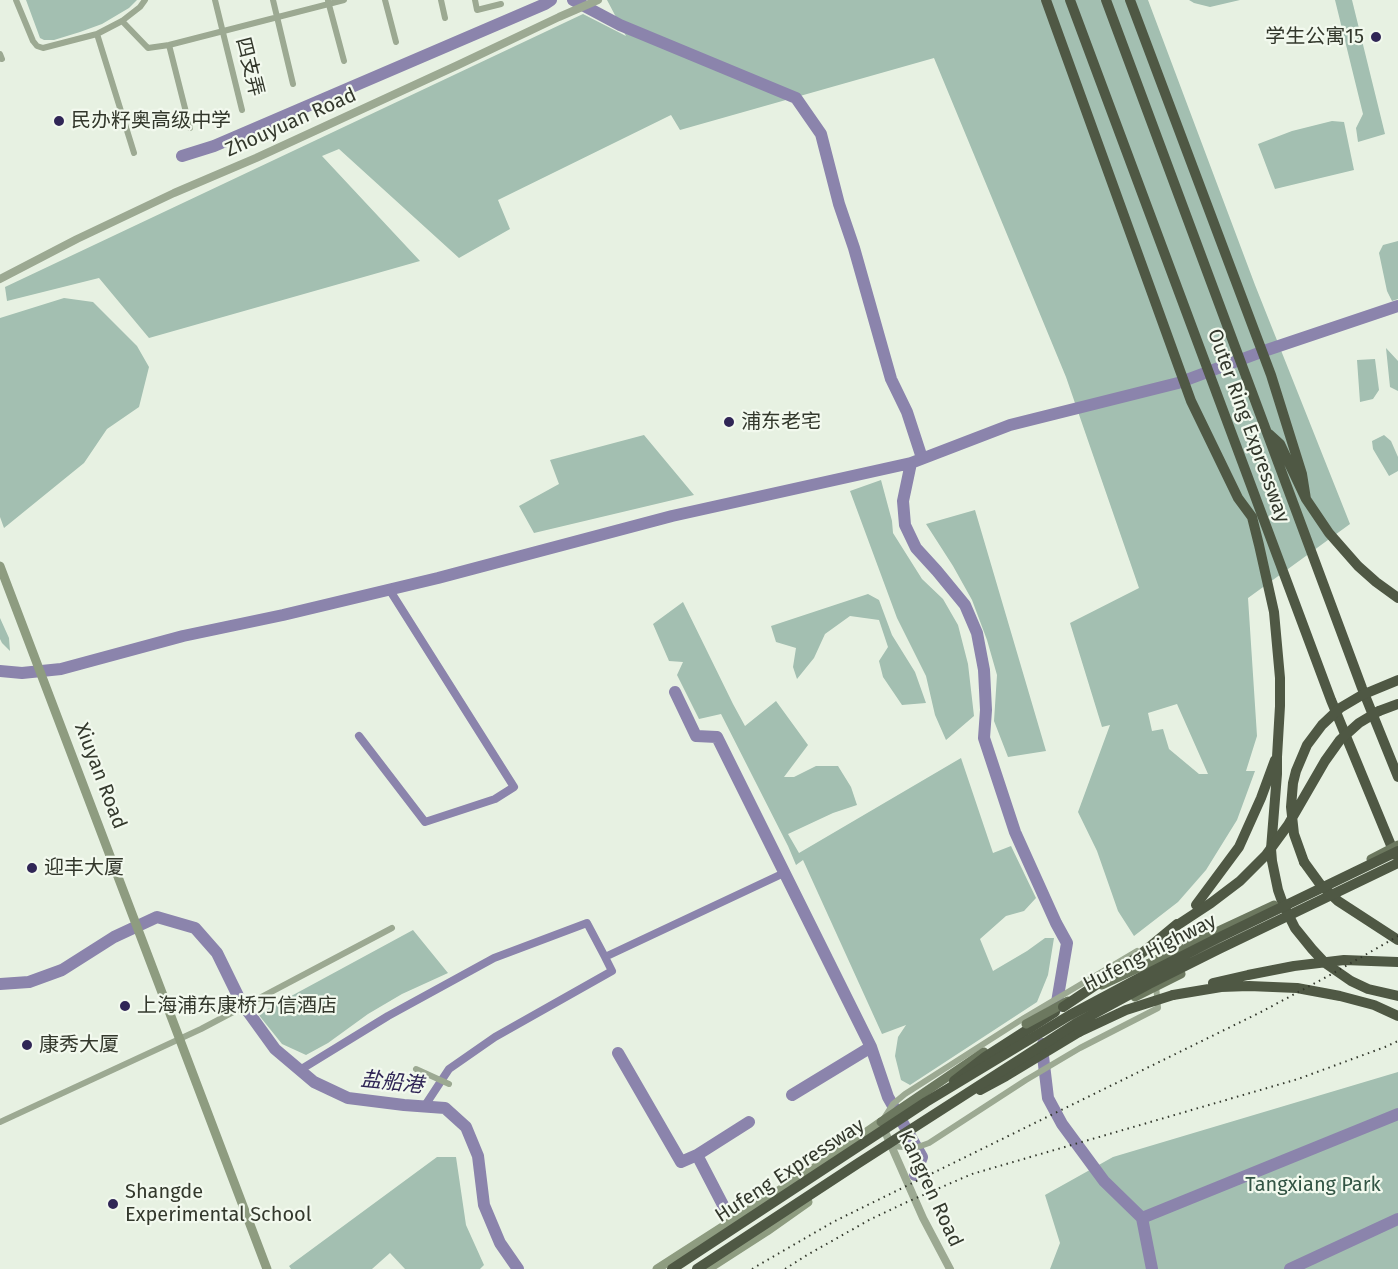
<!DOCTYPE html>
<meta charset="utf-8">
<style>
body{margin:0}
canvas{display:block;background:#e7f1e2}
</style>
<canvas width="1398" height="1269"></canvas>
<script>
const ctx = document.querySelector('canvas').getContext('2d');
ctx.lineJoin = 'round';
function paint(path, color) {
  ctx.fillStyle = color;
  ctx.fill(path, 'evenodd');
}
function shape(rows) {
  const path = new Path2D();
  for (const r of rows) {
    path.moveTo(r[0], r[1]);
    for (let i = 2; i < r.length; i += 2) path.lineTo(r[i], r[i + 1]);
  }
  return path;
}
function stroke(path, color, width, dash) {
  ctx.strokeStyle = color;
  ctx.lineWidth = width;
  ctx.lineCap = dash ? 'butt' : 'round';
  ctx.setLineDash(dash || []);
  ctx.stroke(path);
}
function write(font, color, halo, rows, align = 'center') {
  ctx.font = font + ' "Fira Sans","Noto Sans SC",sans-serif';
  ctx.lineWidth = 4.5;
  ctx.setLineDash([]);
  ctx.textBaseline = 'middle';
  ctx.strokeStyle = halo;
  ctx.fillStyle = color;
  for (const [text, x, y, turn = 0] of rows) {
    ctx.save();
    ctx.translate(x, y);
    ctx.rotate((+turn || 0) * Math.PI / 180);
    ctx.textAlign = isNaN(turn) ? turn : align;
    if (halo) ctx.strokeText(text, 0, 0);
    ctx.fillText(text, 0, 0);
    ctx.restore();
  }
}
const green = shape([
 [26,0,137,0,129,8,102,24,80,32,54,40,44,40,40,38],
 [607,0,1148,0,1255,285,1350,524,1248,598,1257,736,1246,771,1255,771,1237,820,1206,870,1178,902,1134,936,1118,911,1097,851,1078,812,1110,725,1102,727,1070,623,1139,588,1066,377,934,58,680,130,671,115,498,200,510,229,459,258,339,149,322,156,420,261,149,338,99,278,7,301,5,287,583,14,626,36],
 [1177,704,1208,774,1199,774,1169,749,1163,729,1152,731,1148,713],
 [1189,0,1240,0,1210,7,1194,3],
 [1335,0,1352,0,1385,134,1358,142,1356,128,1363,114],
 [1332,121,1344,122,1354,170,1275,189,1258,144,1292,131],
 [1398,241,1398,299,1392,301,1387,291,1379,253,1383,245],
 [64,298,93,302,137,346,149,367,139,407,107,429,84,463,4,528,0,517,0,318],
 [1386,348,1398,361,1398,391,1390,387],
 [1375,359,1379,390,1373,399,1360,402,1357,360],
 [644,435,694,495,534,533,519,506,559,484,550,460],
 [1384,435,1391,441,1398,457,1398,471,1389,476,1373,449,1372,441],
 [881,480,892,521,893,533,922,579,943,599,958,625,968,664,974,716,946,740,935,715,926,676,897,618,850,491],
 [975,510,1046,751,1008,757,994,721,997,675,987,640,972,600,953,566,926,524],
 [868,594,879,600,892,635,915,672,926,703,902,705,883,677,879,661,888,647,879,620,850,616,825,634,814,658,797,679,793,667,796,648,776,642,771,626],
 [683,602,733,704,745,726,776,701,808,745,784,777,794,777,816,766,838,766,851,787,857,805,833,813,788,834,799,853,961,758,993,853,1011,846,1036,898,1024,911,1006,916,980,939,993,971,1027,951,1045,938,1054,938,1048,975,1037,1002,910,1085,901,1080,895,1056,898,1037,906,1025,882,1034,803,860,796,865,788,846,721,714,699,719,677,675,683,662,669,661,653,624],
 [0,618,9,638,10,651,2,643,0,639],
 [413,930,448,973,402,994,368,1014,328,1043,306,1055,282,1044,258,1014],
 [1398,1072,1398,1269,1050,1269,1060,1243,1045,1195,1113,1157],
 [437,1157,456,1157,466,1225,484,1265,480,1269,405,1269,390,1253,372,1269,291,1269,289,1266]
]);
const canal = shape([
 [359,736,425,822,495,799,514,787,389,589],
 [300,1070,388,1016,494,958,587,923,605,957,784,873],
 [424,1107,449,1069,495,1037,612,971,605,957]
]);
const river = shape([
 [573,0,620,25,796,98,821,134,839,204,854,248,891,379,907,412,922,458],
 [182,156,214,146,545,4,551,0],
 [911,463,903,501,905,525,916,548,937,571,965,605,977,633,984,670,986,710,984,738,1015,832,1056,923,1067,943,1056,1008],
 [0,671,22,673,61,669,183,636,283,615,438,578,672,516,911,463,1010,425,1178,383,1264,351,1398,306],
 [675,692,696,736,717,737,871,1047,888,1097,922,1157,915,1175],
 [0,984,29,982,62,970,114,937,157,917,195,928,217,953,241,1002,275,1049,314,1082,348,1098,404,1105,445,1108,466,1127,478,1156,484,1205,500,1243,518,1269],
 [1043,1044,1042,1048,1048,1098,1062,1124,1104,1181,1142,1218,1152,1269],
 [618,1053,681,1162,697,1155,724,1207],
 [792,1095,871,1047],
 [697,1155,749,1122],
 [1142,1218,1398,1114],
 [1290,1269,1398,1219]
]);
const minor = shape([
 [16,0,33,41,37,46,43,48,97,34,122,21,140,7,145,0],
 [215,0,242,110],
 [273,0,293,84],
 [385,0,396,42],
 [441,0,445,18],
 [475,0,477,10,501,4],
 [328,1,344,61],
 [122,21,148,48,169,45,344,0],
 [97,34,134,153],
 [169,45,190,128],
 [0,54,2,59],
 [416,1069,449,1084],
 [884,1118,893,1104,905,1094,1024,1018,1137,951],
 [0,1122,201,1029,392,928],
 [892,1146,915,1148,929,1143,1026,1080,1080,1048,1158,1008,1156,985]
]);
const tertiary = shape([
 [0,279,77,239,174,193,256,158,458,65,559,17,598,0],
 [883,1127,923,1218,950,1269]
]);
const secondary = shape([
 [0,566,267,1269],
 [657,1269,825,1161,881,1122],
 [708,1269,767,1231,808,1202]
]);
const primary = shape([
 [881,1122,984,1052]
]);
const motorway = shape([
 [1046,0,1191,401,1238,498,1252,517,1259,545,1274,612,1280,678,1280,706,1277,757,1277,774,1271,849,1272,861,1278,890,1283,904,1295,928,1312,949,1325,963,1351,981,1368,989,1398,996],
 [1070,0,1331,700,1395,855],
 [1106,0,1362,688,1398,777],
 [1130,0,1271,375,1302,474,1306,499],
 [1269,434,1280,444,1306,499,1329,533,1358,566,1376,582,1398,598],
 [1379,711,1398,704],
 [1304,862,1320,884,1338,901,1398,940],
 [1196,905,1239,847,1261,798,1275,760],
 [1213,983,1248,975,1294,966,1344,960,1398,962],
 [1173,995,1221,987,1249,986,1297,988,1340,996,1374,1005,1398,1016],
 [954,1081,985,1057,1055,1012],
 [980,1090,1006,1076,1079,1032]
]);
const rail = shape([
 [752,1269,833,1222,1261,1012,1332,974,1398,936],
 [785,1269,807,1255,871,1219,907,1202,972,1174,1298,1079,1385,1047,1398,1041]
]);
const primaryBridge = shape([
 [1371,859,1398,845],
 [1102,985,1274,905],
 [1135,997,1181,974],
 [1026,1024,1068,1001]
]);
const motorwayBridge = shape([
 [1304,862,1294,834,1291,807,1293,783,1296,771,1307,745,1322,725,1340,708,1362,695,1398,680],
 [1173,928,1211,903,1240,881,1266,855,1288,825,1325,761,1340,740,1359,723,1379,711],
 [1063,1007,1136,958,1177,924],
 [1079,1032,1126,1010,1173,995],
 [672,1269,926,1102,1070,1015,1145,975,1216,939,1398,851],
 [697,1269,857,1164,1075,1024,1149,984,1219,949,1398,863]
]);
const markers = [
 [1376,37,6,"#302656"],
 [59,121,6,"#302656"],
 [729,422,6,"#302656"],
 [32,868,6,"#302656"],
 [125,1006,6,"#302656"],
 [27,1045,6,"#302656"],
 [113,1204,6,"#302656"]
];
const poiNames = [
 ["学生公寓15",1364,37,"right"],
 ["民办籽奥高级中学",71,121],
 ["浦东老宅",741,422],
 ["迎丰大厦",44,868],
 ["上海浦东康桥万信酒店",137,1006],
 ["康秀大厦",39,1045],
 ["Shangde",125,1192],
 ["Experimental School",125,1215]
];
const streetNames = [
 ["四支弄",249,67,76],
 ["Zhouyuan Road",291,123,-24],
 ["Outer Ring Expressway",1248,426,70],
 ["Xiuyan Road",100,776,69],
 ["Hufeng Highway",1150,953,-27],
 ["Hufeng Expressway",790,1171,-33],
 ["Kangren Road",930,1189,65]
];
const parkNames = [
 ["Tangxiang Park",1313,1185]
];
const waterNames = [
 ["盐船港",392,1083,6]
];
paint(green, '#a3bfb1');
stroke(canal, '#8b84ac', 8);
stroke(river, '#8b84ac', 12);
stroke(minor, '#9ca992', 6);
stroke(tertiary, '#9ca992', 8);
stroke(secondary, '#8e9c80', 9);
stroke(primary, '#6c785f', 9);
stroke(motorway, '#4f5844', 10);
stroke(rail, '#33382c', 2, [1.5, 4.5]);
stroke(primaryBridge, '#6c785f', 9);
stroke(motorwayBridge, '#4f5844', 10);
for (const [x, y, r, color] of markers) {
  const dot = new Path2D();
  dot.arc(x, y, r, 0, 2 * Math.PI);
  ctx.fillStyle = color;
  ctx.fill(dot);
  stroke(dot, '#f2f9ee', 2);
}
write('20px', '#33382c', '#f2f9ee', poiNames, 'left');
write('20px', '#33382c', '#f2f9ee', streetNames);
write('20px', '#325444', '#f2f9ee', parkNames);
write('italic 21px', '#302656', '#f2f9ee', waterNames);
</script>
